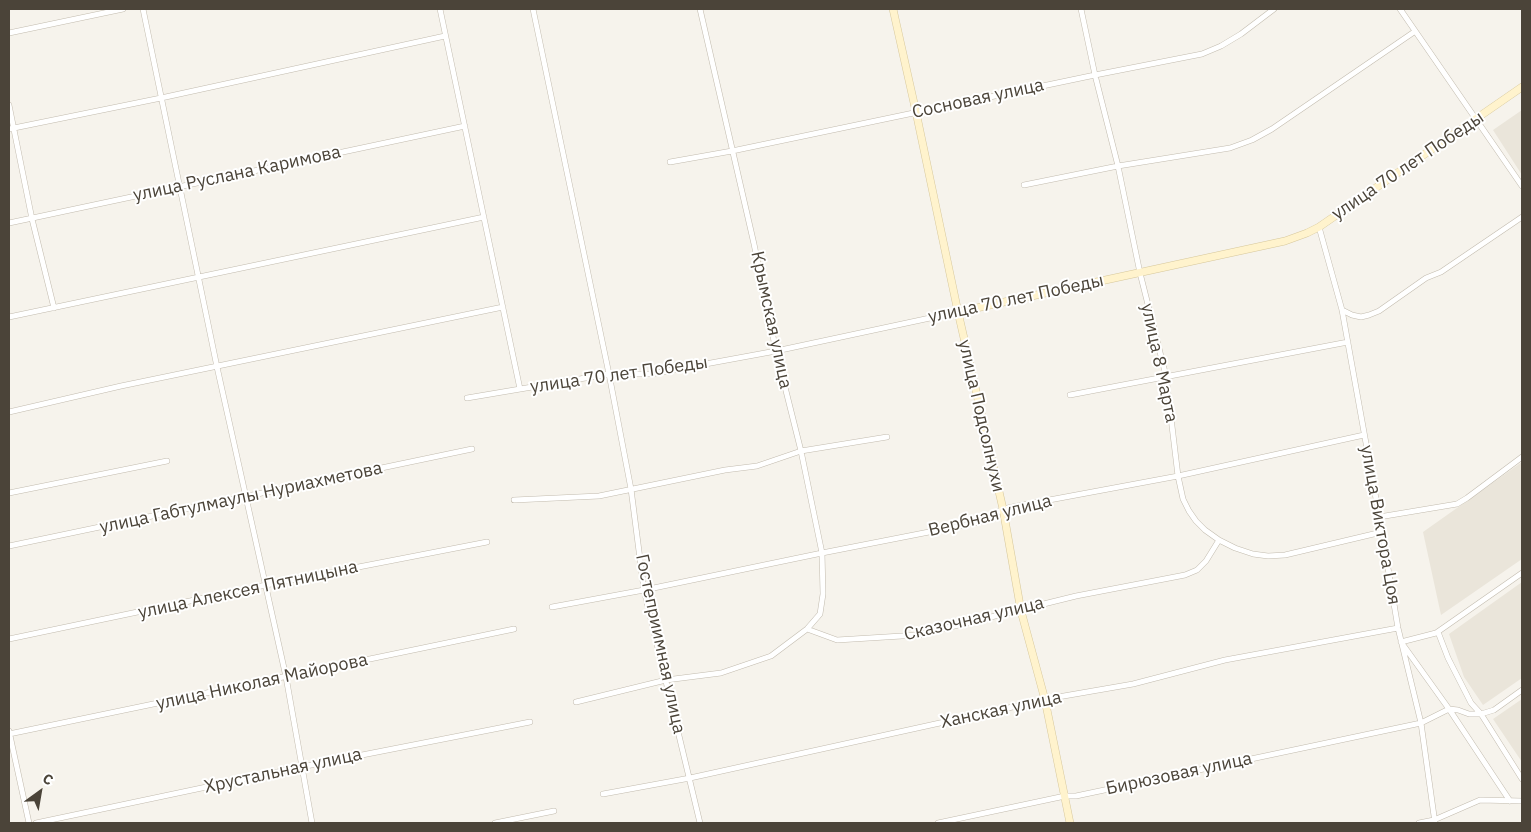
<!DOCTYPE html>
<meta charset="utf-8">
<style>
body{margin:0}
#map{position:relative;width:1531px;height:832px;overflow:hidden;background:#f6f3ec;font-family:"IBM Plex Sans",sans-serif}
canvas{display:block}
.frame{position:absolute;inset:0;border:10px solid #4b4439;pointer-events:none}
.north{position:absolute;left:15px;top:767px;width:50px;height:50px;-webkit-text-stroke:4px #fff;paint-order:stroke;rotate:32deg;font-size:14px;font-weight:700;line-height:20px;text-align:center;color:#4b4439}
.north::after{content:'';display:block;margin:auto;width:18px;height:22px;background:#4b4439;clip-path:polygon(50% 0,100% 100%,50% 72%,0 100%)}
</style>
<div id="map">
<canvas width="1531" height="832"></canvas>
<div class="frame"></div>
<div class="north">С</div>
</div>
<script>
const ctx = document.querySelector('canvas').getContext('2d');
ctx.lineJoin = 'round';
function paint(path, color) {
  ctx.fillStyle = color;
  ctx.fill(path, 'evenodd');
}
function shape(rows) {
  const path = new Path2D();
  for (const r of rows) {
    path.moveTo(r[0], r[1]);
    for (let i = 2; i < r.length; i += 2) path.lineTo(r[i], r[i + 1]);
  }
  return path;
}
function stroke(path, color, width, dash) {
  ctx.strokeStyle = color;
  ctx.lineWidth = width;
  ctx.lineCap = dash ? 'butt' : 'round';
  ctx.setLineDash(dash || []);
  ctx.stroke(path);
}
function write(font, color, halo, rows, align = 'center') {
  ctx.font = font + ' "IBM Plex Sans",sans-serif';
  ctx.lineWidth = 4;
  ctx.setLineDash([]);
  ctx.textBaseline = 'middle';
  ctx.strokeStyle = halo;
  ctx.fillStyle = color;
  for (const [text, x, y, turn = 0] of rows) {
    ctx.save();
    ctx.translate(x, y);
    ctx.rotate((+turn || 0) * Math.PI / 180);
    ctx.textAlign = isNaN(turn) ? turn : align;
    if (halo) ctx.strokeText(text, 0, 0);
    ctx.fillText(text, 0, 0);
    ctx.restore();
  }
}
const residential = shape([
 [1522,110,1522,175,1493,130],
 [1522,462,1522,559,1441,615,1423,532],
 [1522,582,1522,678,1483,705,1464,677,1449,634],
 [1522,699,1522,762,1493,719]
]);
const street = shape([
 [143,9,217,367,286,677,312,823],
 [440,9,520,389],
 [533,9,609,374,631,489,644,590,700,823],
 [1081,9,1095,75,1118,166,1140,273,1166,376,1178,476,1183,499,1189,511,1196,521,1205,530,1219,540,1235,548,1253,554,1268,556,1285,555,1382,532],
 [1400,9,1522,186],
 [9,33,123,9],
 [9,105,32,219,54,308],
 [9,129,161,98,445,36],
 [670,162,732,151,1095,75,1202,54,1221,46,1241,34,1274,9],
 [1024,185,1118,166,1230,148,1252,140,1272,129,1414,32],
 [9,223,465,126],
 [1319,227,1342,310,1382,532,1398,628,1421,723,1435,823],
 [1342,310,1352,315,1361,317,1369,315,1379,311,1426,278,1441,272,1522,217],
 [9,317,484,217],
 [1070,395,1348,342],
 [467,398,609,374,651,374,776,351,958,312],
 [9,412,121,386,503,307],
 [9,493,167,461],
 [514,500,599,496,725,470,757,466,801,451,887,437],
 [1379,517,1457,504,1467,498,1522,457],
 [9,546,472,449],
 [552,607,644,590,822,553,980,522,1003,509,1017,506,1178,476,1364,435],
 [807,629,837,640,918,635,1076,596,1185,575,1197,570,1206,561,1219,540],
 [1438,632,1448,658,1471,703,1481,714,1522,779],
 [9,639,266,585,487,542],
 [576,702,666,680,721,673,771,656,807,629,820,614,823,594,822,553,801,451,776,351,754,244,700,9],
 [9,731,29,823],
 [9,734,514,629],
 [603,794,690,778,1058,697,1133,684,1225,660,1398,628],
 [1510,801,1449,709,1401,642,1436,633,1522,573],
 [36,823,301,767,530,722],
 [495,823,554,811],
 [938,823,1065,796,1076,796,1421,723,1449,709,1458,710,1469,714,1481,714,1494,710,1522,690],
 [1419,823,1434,820,1480,800,1522,801]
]);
const secondary = shape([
 [893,9,916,112,958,312,1003,509,1021,611,1045,700,1070,823],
 [958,312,1285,241,1307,233,1319,227,1522,87]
]);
const streetNames = [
 ["Сосновая улица",978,99,-12],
 ["улица 70 лет Победы",1408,166,-34],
 ["улица Руслана Каримова",237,174,-12],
 ["улица 70 лет Победы",1016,299,-12],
 ["Крымская улица",771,320,78],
 ["улица 8 Марта",1159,363,78],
 ["улица 70 лет Победы",619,375,-8],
 ["улица Подсолнухи",981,416,77],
 ["улица Габтулмаулы Нуриахметова",241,498,-12],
 ["Вербная улица",990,516,-14],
 ["улица Виктора Цоя",1380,525,80],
 ["улица Алексея Пятницына",248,590,-12],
 ["Сказочная улица",974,619,-13],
 ["Гостеприимная улица",660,644,78],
 ["улица Николая Майорова",262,682,-12],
 ["Ханская улица",1001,710,-12],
 ["Хрустальная улица",283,771,-12],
 ["Бирюзовая улица",1179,774,-12]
];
paint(residential, '#eae5da');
stroke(street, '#c2bbae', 6);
stroke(secondary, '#d6c79b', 8);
stroke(street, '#fff', 5);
stroke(secondary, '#fff3cd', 7);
write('18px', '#4b4439', '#fff', streetNames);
</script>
